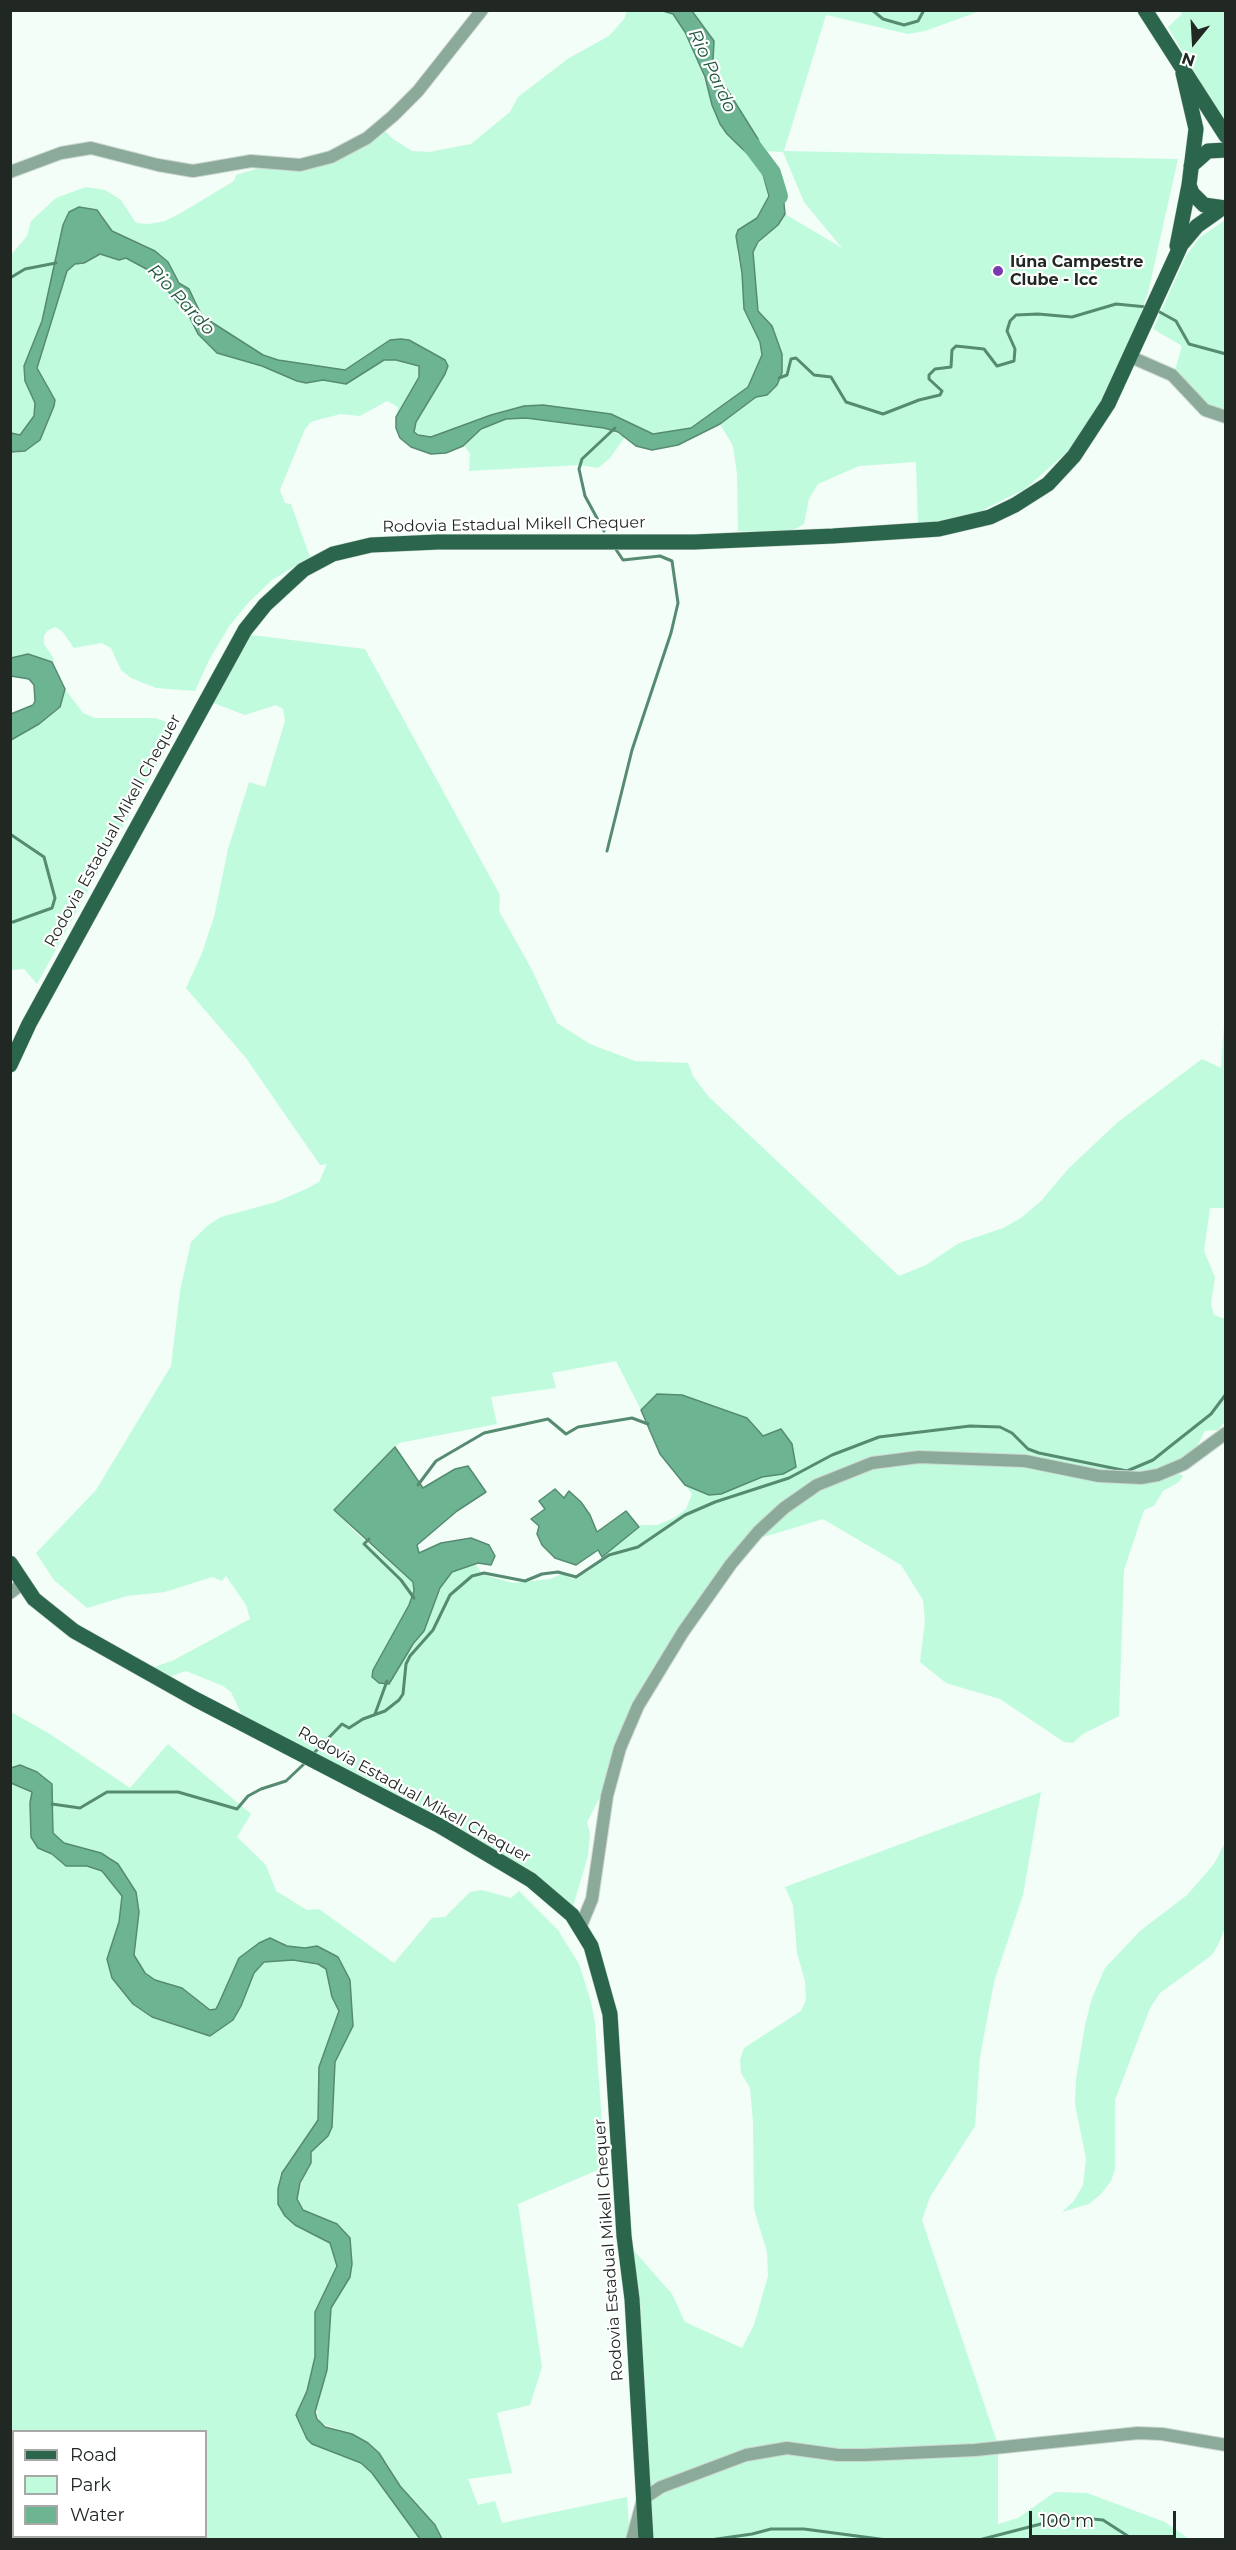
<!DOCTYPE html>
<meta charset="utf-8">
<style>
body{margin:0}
#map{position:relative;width:1236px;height:2550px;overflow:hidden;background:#f2fef7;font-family:Montserrat,sans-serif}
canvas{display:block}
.frame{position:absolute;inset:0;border:12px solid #212824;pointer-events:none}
.legend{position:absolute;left:12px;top:2430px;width:195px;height:108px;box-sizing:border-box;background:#fff;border:2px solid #a6a9a7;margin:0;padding:8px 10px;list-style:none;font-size:18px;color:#212824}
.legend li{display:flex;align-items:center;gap:12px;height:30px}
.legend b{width:30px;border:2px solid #a6a9a7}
.north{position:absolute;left:1164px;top:12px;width:60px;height:60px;-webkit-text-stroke:4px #fff;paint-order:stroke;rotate:198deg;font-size:16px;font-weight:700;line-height:24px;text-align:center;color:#212824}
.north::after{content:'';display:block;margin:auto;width:21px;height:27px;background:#212824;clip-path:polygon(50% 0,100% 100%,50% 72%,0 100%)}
.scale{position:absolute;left:1029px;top:2511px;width:147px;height:27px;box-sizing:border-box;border:3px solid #212824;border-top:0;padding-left:8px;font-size:18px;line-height:21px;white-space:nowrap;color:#212824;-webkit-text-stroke:4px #fff;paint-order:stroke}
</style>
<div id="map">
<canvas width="1236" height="2550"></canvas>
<div class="frame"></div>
<ul class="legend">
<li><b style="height:8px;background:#2b664c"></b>Road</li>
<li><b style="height:16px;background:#c1fbdd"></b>Park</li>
<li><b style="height:16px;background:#6db592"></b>Water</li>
</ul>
<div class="north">N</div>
<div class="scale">100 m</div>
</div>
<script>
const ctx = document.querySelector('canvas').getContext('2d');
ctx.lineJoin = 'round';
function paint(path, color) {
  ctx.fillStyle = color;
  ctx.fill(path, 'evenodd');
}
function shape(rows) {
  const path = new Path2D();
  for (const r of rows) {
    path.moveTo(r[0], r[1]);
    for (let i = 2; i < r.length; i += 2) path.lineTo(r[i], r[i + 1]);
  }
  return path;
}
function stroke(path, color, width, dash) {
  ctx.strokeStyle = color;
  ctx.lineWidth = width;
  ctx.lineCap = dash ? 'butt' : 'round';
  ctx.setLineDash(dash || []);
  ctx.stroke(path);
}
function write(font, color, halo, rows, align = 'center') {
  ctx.font = font + ' Montserrat,sans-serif';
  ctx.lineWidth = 4.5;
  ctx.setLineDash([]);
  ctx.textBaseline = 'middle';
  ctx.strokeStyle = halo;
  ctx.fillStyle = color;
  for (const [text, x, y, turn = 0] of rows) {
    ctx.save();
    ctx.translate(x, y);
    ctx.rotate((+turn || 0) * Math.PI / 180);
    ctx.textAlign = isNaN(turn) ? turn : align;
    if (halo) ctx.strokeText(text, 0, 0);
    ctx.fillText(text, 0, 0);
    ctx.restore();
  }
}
const green = shape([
 [627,11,663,11,673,14,691,42,720,124,727,134,761,167,769,196,757,218,738,230,737,253,742,273,744,309,760,342,762,355,748,387,691,428,653,434,611,414,543,405,524,406,491,415,439,435,424,438,414,432,416,422,445,374,445,360,390,340,345,370,278,360,263,355,202,316,196,300,189,289,174,276,168,262,145,245,112,231,101,213,69,212,63,225,42,321,27,357,25,381,35,403,34,416,19,435,11,433,10,256,27,236,31,221,56,198,86,187,105,190,121,200,136,223,149,224,165,221,179,214,234,181,236,175,259,168,311,167,380,126,393,139,412,151,429,152,471,144,510,112,518,97,569,58,609,36,624,19],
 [692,11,980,11,925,31,908,34,826,15,784,151,1178,159,1148,293,1136,326,1101,400,1085,429,1066,453,1025,489,979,512,956,520,918,525,916,462,859,466,818,484,809,499,804,524,797,528,788,531,738,531,737,474,733,446,720,424,756,397,767,395,773,390,754,282,754,248,778,225,785,214,842,248,804,202,783,152,762,151,758,139,718,75,713,61,714,41],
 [1180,11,1225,11,1225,124,1168,27,1182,14],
 [1225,220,1225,420,1215,418,1174,374,1182,346,1153,329,1186,256,1199,238],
 [100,254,125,258,152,272,189,316,198,334,217,353,262,366,297,381,315,382,323,380,346,384,384,360,396,360,419,366,419,377,396,417,398,407,387,401,360,416,341,414,321,419,311,422,305,429,280,490,285,503,291,504,310,557,272,580,249,602,230,625,209,660,195,691,156,688,131,678,121,670,111,648,102,643,74,648,62,631,55,627,47,631,44,636,44,644,54,659,52,662,28,654,11,658,10,452,17,453,54,400,37,368,67,271,76,263,84,263],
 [526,418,604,428,625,437,610,458,598,468,579,465,469,471,470,454,464,445,481,429,506,419],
 [243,634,365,649,500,895,499,911,531,968,557,1023,590,1044,635,1061,688,1063,693,1076,708,1096,899,1276,926,1265,959,1243,1003,1228,1021,1218,1041,1201,1069,1168,1118,1122,1202,1059,1221,1068,1225,1009,1225,1208,1210,1208,1204,1251,1215,1277,1211,1304,1214,1315,1225,1319,1225,1422,1218,1430,1205,1431,1197,1446,1176,1472,1183,1476,1179,1482,1163,1491,1154,1506,1144,1510,1124,1570,1119,1716,1083,1734,1073,1743,1064,1742,1000,1699,946,1683,920,1662,925,1621,923,1600,901,1565,823,1519,757,1539,688,1617,664,1651,626,1719,599,1799,587,1822,590,1834,588,1856,573,1906,246,1724,231,1692,223,1686,186,1671,163,1679,151,1668,172,1661,250,1619,246,1605,226,1576,222,1581,212,1577,165,1592,127,1596,87,1608,54,1580,36,1553,96,1490,171,1366,180,1291,191,1242,207,1226,221,1217,276,1202,306,1189,319,1182,327,1164,320,1165,246,1058,186,988,202,953,214,917,228,849,249,782,265,787,285,721,283,709,276,705,245,715,208,701],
 [616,1361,641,1410,646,1403,682,1395,747,1418,763,1436,783,1474,762,1477,721,1494,709,1495,685,1485,692,1494,686,1509,674,1518,657,1525,641,1525,609,1550,589,1571,573,1579,562,1574,550,1579,513,1583,482,1574,475,1563,464,1565,452,1572,444,1581,424,1631,406,1656,373,1670,409,1605,414,1590,413,1582,356,1533,334,1510,399,1443,497,1424,491,1397,556,1388,552,1373],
 [65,689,83,713,95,718,155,718,178,726,37,984,24,969,11,970,11,740,39,724,60,707],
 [11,1712,50,1734,130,1788,168,1744,251,1814,237,1837,266,1865,276,1891,307,1910,319,1909,394,1963,432,1918,445,1917,470,1892,482,1890,511,1898,519,1891,558,1930,579,1964,591,2002,595,2023,605,2167,518,2204,542,2367,530,2405,497,2413,512,2473,468,2479,478,2505,495,2501,502,2523,627,2497,630,2539,442,2539,435,2525,400,2486,387,2463,368,2443,352,2434,320,2423,315,2405,327,2370,331,2308,352,2264,350,2239,337,2224,303,2210,297,2199,311,2152,332,2127,335,2062,353,2026,350,1980,338,1957,317,1946,305,1948,287,1946,280,1941,239,1958,216,2009,210,2010,182,1988,156,1980,145,1973,134,1955,139,1912,136,1892,118,1864,110,1857,64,1843,53,1832,54,1809,20,1765,11,1768],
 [11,1783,33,1792,30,1803,31,1837,38,1848,52,1854,66,1866,87,1866,102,1871,123,1896,119,1922,107,1959,112,1978,133,2004,152,2017,210,2036,233,2020,241,2006,254,1973,264,1962,293,1960,318,1964,326,1969,332,1997,339,2011,319,2067,318,2120,280,2175,278,2189,278,2204,330,2243,337,2266,315,2312,315,2357,307,2391,296,2415,312,2444,361,2463,372,2473,420,2539,11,2540],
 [14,2432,206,2432,206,2536,14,2536],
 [1041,1792,1023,1895,994,1982,980,2057,975,2126,930,2197,922,2220,998,2445,998,2524,1018,2518,1055,2492,1087,2493,1165,2522,1189,2539,646,2539,628,2244,672,2294,685,2322,742,2348,754,2325,768,2276,767,2252,754,2209,753,2122,750,2088,741,2073,740,2060,744,2048,801,2011,806,2000,805,1981,797,1953,793,1905,785,1887],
 [1225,1843,1225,1928,1219,1943,1212,1955,1160,1993,1150,2008,1115,2100,1115,2169,1111,2181,1101,2194,1089,2204,1062,2212,1074,2201,1083,2185,1086,2159,1075,2104,1076,2079,1085,2025,1092,1998,1105,1968,1140,1931,1187,1895,1214,1864]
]);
const water = shape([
 [663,11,692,11,714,41,713,61,718,75,758,139,767,165,783,193,785,214,778,225,758,242,753,252,758,311,772,326,782,354,782,373,777,385,767,395,756,397,720,424,678,445,652,450,636,446,618,432,604,428,526,418,506,419,481,429,463,446,446,453,431,454,411,447,400,438,396,428,396,417,419,377,419,366,396,360,384,360,346,384,323,380,306,383,297,381,262,366,217,353,198,334,189,316,152,272,126,258,119,260,100,254,84,263,75,264,67,271,37,368,55,400,54,406,40,440,25,451,11,452,11,433,20,435,34,416,35,403,25,381,24,366,42,321,63,225,69,212,79,207,97,210,112,231,155,251,168,262,179,283,189,289,202,316,263,355,278,360,345,370,390,340,401,339,409,340,445,360,448,366,445,374,416,422,414,432,418,435,431,437,491,415,524,406,543,405,611,414,653,434,691,428,748,387,762,355,760,342,744,309,742,273,736,236,738,230,757,218,769,196,761,167,727,134,720,124,712,105,705,77,685,32,673,14,663,11],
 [28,654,52,662,65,689,60,707,39,724,11,740,11,714,33,705,35,701,34,685,29,679,11,676,11,658,28,654],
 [657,1394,682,1395,747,1418,763,1436,781,1429,792,1444,796,1467,783,1474,762,1477,721,1494,709,1495,685,1485,660,1454,641,1410,657,1394],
 [395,1447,423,1488,455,1469,468,1466,486,1492,457,1511,417,1545,419,1553,441,1543,471,1538,489,1545,495,1556,491,1565,478,1563,452,1572,440,1588,424,1631,413,1644,389,1684,379,1683,372,1677,373,1670,409,1605,414,1591,413,1582,334,1510,395,1447],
 [555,1489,564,1498,569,1491,581,1502,590,1515,597,1532,626,1511,639,1527,602,1557,598,1550,576,1565,555,1558,542,1545,537,1534,539,1526,531,1519,545,1509,539,1501,555,1489],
 [20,1765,37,1772,52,1784,53,1833,64,1843,101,1853,118,1864,136,1892,139,1912,134,1955,145,1973,155,1980,182,1988,210,2010,216,2009,219,2003,239,1958,259,1943,270,1938,287,1946,305,1948,317,1946,338,1957,350,1980,353,2026,335,2062,332,2127,328,2136,311,2152,311,2163,300,2183,297,2199,303,2210,337,2224,350,2238,352,2264,350,2277,331,2308,327,2370,315,2412,317,2419,325,2427,352,2434,368,2443,379,2453,400,2486,435,2525,442,2539,420,2539,372,2473,361,2463,312,2444,307,2439,296,2415,307,2391,315,2357,315,2312,337,2266,330,2243,295,2225,285,2216,278,2204,278,2189,282,2173,318,2120,319,2067,339,2011,332,1997,326,1969,318,1964,293,1960,264,1962,254,1973,241,2006,233,2020,210,2036,152,2017,133,2004,112,1978,107,1959,119,1922,122,1896,102,1871,87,1866,66,1866,52,1854,38,1848,31,1837,30,1803,32,1792,11,1783,11,1768,20,1765]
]);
const stream = shape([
 [872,10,883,19,904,25,918,21,924,10],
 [10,278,25,269,56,263],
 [1156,310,1176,321,1189,344,1226,354],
 [779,378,787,375,791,359,796,358,814,375,831,377,846,402,883,414,919,400,940,395,942,391,929,379,929,375,935,369,951,367,952,350,956,346,984,349,997,366,1014,361,1015,349,1007,331,1010,321,1016,315,1038,314,1072,317,1116,304,1147,307],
 [604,531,585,496,579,469,582,459,615,428],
 [10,834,44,857,55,898,52,908,13,922],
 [607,851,632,750,671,633,678,603,672,561,660,556,623,560,615,548],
 [418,1485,436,1461,484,1433,548,1419,566,1434,578,1427,632,1418,648,1424],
 [369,1539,364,1544,401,1580,414,1598],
 [375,1714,387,1681],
 [314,1753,342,1724,349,1728,363,1719,385,1711,399,1700,403,1694,406,1664,410,1656,433,1630,450,1595,472,1576,484,1573,525,1581,542,1574,558,1572,576,1577,609,1555,638,1547,685,1515,715,1502,789,1478,832,1455,879,1437,970,1426,1000,1427,1012,1433,1028,1449,1039,1453,1127,1471,1153,1460,1168,1448,1211,1414,1226,1394],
 [52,1804,80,1808,107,1792,178,1792,237,1809,248,1796,261,1789,286,1781,305,1763],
 [710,2540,752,2534,771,2529,804,2529,887,2540],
 [979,2540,1060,2519,1082,2518,1103,2520,1134,2540]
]);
const river = shape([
 [751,145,772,173,779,196]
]);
const minor = shape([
 [10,172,61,153,91,148,158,165,193,171,251,161,300,165,331,157,367,138,393,116,418,91,482,10],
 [1131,357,1172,375,1205,410,1226,417],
 [10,1593,22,1584],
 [580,1928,592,1899,607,1796,620,1748,638,1706,683,1632,731,1564,758,1532,784,1508,817,1485,872,1463,919,1457,1025,1461,1099,1476,1141,1478,1158,1475,1184,1464,1226,1433],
 [632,2540,643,2499,661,2487,746,2455,787,2448,838,2455,865,2455,975,2450,1138,2433,1162,2434,1226,2445]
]);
const major = shape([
 [1145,10,1226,136],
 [1183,73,1196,129,1189,185,1192,193,1204,205,1225,208],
 [1191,166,1208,151,1226,150],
 [1177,246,1189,185],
 [10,1065,29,1024,245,630,265,605,303,570,333,554,371,545,438,542,694,542,833,536,939,529,990,517,1015,505,1048,484,1074,456,1108,404,1181,245,1197,226,1221,209],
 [10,1563,34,1599,74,1631,195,1699,440,1826,531,1880,572,1915,591,1946,610,2014,624,2236,632,2299,646,2540]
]);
const markers = [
 [998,271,6,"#7b3aaf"]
];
const poiNames = [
 ["Iúna Campestre",1010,262],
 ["Clube - Icc",1010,280]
];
const streetNames = [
 ["Rodovia Estadual Mikell Chequer",514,525,-1],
 ["Rodovia Estadual Mikell Chequer",113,831,-61],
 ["Rodovia Estadual Mikell Chequer",414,1795,29],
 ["Rodovia Estadual Mikell Chequer",609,2250,-94]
];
const waterNames = [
 ["Rio Pardo",712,71,65],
 ["Rio Pardo",181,300,47]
];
paint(green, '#c1fbdd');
paint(water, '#6db592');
stroke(water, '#568b71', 1.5);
stroke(stream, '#568b71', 3);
stroke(river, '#6db592', 18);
stroke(minor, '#ccd7d1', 14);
stroke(major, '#ccd7d1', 16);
stroke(minor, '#8caa9a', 12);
stroke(major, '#2b664c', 15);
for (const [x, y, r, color] of markers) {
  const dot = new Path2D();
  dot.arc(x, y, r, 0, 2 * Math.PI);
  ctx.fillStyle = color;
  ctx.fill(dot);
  stroke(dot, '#fff', 2);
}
write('bold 16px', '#212824', '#fff', poiNames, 'left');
write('16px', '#212824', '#fff', streetNames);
write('italic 18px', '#1f573f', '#fff', waterNames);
</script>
